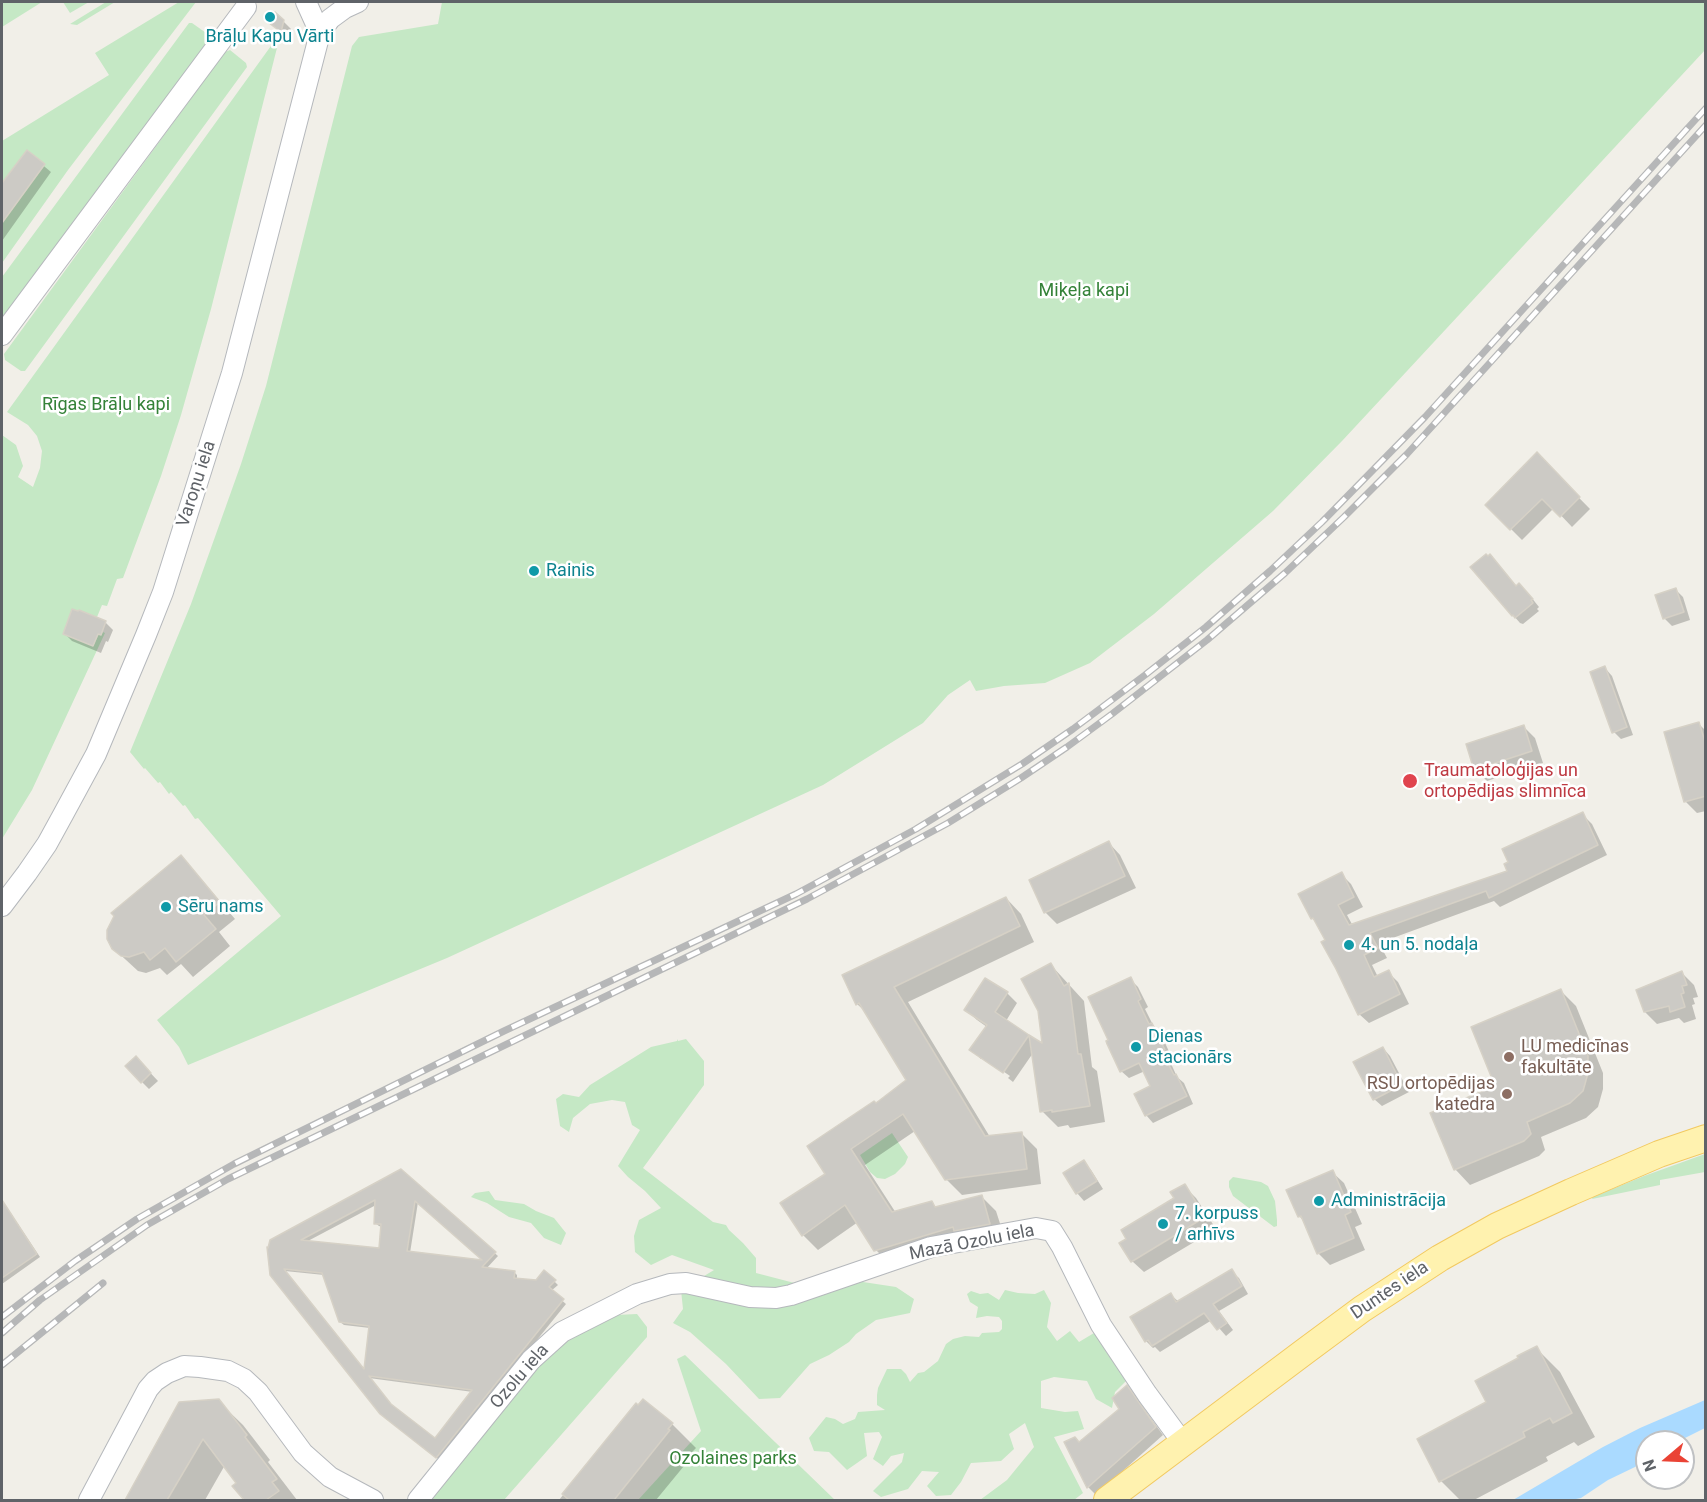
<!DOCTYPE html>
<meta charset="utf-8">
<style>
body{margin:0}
#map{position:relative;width:1707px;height:1502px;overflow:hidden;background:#f1efe8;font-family:Roboto,sans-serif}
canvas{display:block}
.frame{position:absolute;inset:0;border:3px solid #5f6368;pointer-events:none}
.north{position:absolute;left:1635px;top:1430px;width:60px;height:60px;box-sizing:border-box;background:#fff;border:2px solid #bfc1c3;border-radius:50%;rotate:251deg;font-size:16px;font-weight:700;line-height:24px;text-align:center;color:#5f6368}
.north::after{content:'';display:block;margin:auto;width:21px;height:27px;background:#ea4335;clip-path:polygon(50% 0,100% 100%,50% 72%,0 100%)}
</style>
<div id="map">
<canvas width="1707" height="1502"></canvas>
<div class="frame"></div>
<div class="north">N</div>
</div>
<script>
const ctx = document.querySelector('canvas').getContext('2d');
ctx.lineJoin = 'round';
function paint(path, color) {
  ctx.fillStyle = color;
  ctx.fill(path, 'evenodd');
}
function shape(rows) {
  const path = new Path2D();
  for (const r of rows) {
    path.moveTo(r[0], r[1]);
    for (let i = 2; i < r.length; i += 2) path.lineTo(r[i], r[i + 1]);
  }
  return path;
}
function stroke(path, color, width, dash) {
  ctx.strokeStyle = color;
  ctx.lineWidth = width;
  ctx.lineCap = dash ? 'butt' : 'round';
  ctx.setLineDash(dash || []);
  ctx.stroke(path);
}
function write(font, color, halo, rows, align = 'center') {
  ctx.font = font + ' Roboto,sans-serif';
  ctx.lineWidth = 5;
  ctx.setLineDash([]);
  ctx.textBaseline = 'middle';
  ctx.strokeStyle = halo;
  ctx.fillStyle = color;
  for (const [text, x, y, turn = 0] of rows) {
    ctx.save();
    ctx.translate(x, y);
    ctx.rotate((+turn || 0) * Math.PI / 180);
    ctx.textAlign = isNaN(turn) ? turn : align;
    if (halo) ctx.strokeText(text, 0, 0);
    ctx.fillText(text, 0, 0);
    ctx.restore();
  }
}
const green = shape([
 [2,2,42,2,2,27],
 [63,2,89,2,70,13],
 [106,2,115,2,77,25,70,24],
 [179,2,196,2,68,170,2,263,2,141,109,75,95,53],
 [442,2,1705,2,1706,49,1342,441,1273,511,1154,614,1090,663,1045,683,1004,686,976,691,970,680,948,695,923,723,823,785,447,958,188,1065,179,1047,157,1020,281,916,198,818,195,819,185,805,183,806,171,792,169,794,160,782,158,783,145,768,144,769,130,752,191,604,241,464,266,386,352,46,359,37,438,24],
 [189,23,192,23,209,35,211,40,2,326,2,277],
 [281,32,211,309,181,415,161,476,123,578,117,579,107,606,102,605,97,617,79,610,78,611,72,609,63,634,93,646,99,634,101,635,103,632,105,633,32,790,2,839,2,435,16,445,23,466,18,477,33,487,40,468,42,451,37,436,28,425,7,412],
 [230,50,246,63,247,67,25,371,21,371,5,360,4,354,225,52],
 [677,1039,678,1041,686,1039,704,1061,704,1085,643,1168,713,1222,726,1225,729,1230,743,1243,756,1258,756,1273,806,1286,830,1277,896,1287,914,1299,910,1313,876,1320,856,1334,849,1342,829,1355,810,1364,780,1398,759,1399,726,1364,690,1332,673,1323,683,1309,681,1290,714,1270,672,1255,651,1265,635,1252,634,1236,639,1220,661,1208,645,1191,628,1177,618,1166,640,1130,632,1125,625,1102,612,1100,590,1104,573,1118,569,1132,560,1126,556,1099,563,1094,579,1097,590,1085,651,1047,677,1041],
 [892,1133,908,1157,905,1164,895,1174,885,1179,877,1178,870,1172,860,1155],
 [1705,1154,1705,1172,1660,1180,1660,1185,1592,1199,1593,1197,1644,1176],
 [1233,1177,1261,1182,1268,1186,1275,1201,1277,1220,1277,1226,1274,1227,1233,1196,1229,1187,1229,1181],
 [489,1191,495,1200,524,1204,536,1211,554,1218,566,1233,561,1245,544,1238,531,1223,509,1217,487,1203,471,1197,475,1193],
 [1005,1290,1018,1293,1035,1294,1044,1290,1051,1303,1047,1327,1057,1341,1070,1331,1079,1342,1099,1330,1129,1378,1115,1392,1112,1408,1096,1399,1087,1381,1054,1377,1041,1381,1041,1408,1065,1412,1078,1411,1084,1429,1054,1437,1083,1493,1074,1500,980,1500,1007,1480,1034,1447,1025,1423,1009,1434,1014,1449,1001,1461,971,1463,961,1482,951,1495,936,1496,927,1486,939,1472,922,1471,908,1489,881,1497,873,1491,902,1462,904,1453,891,1456,883,1466,873,1459,882,1437,879,1432,864,1433,867,1456,847,1470,829,1452,814,1451,809,1438,826,1417,835,1419,843,1424,855,1419,858,1412,885,1410,877,1405,877,1395,878,1388,887,1369,901,1369,906,1374,910,1382,918,1373,924,1372,938,1361,946,1344,953,1339,965,1336,979,1337,982,1333,999,1332,1002,1329,1002,1321,999,1317,987,1316,976,1318,978,1307,970,1302,967,1294,971,1291,980,1294,988,1293,999,1300],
 [637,1314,647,1327,647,1337,504,1500,424,1500,547,1356,577,1334,616,1315],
 [685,1355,835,1500,638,1500,701,1431,677,1359]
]);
const water = shape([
 [1705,1400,1705,1428,1677,1442,1647,1442,1647,1457,1635,1467,1608,1480,1581,1498,1571,1500,1513,1500,1603,1447,1640,1428]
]);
const shadow = shape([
 [267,20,283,21,291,29,289,38],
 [27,152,51,172,2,241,2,186],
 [1537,455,1590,509,1572,527,1554,508,1522,540,1487,505],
 [1472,568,1527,592,1539,607,1537,609,1539,611,1523,624,1520,623],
 [1676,590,1683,597,1690,620,1672,626,1664,618],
 [105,622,113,630,108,642,106,641,101,653,72,641,64,633],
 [1605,668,1612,676,1633,735,1621,739,1614,732],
 [1699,724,1706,731,1706,811,1697,813,1685,801],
 [1523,726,1535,738,1543,763,1487,781,1475,769],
 [1582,814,1592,824,1607,855,1500,907,1494,901,1379,943,1387,958,1372,965,1378,977,1388,972,1398,982,1409,1004,1369,1023,1359,1014,1327,941,1319,926,1312,918,1341,874,1351,884,1363,907,1347,915,1353,926,1509,872],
 [1109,843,1120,855,1136,888,1057,924,1045,912],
 [181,857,196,873,235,919,219,932,230,946,193,977,181,964,167,975,160,968,146,973,138,971,113,948],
 [1006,898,1021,914,1034,942,908,1002,990,1137,1022,1134,1037,1149,1041,1184,962,1195,946,1179,915,1131,865,1165,896,1213,932,1203,937,1208,981,1196,996,1211,1005,1239,891,1265,876,1250,858,1222,818,1250,803,1235,827,1174,876,1105,908,1080,869,1015,857,1004],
 [1051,965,1084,1001,1092,1067,1097,1071,1105,1122,1070,1128,1068,1125,1058,1127,1042,1111,1033,1053,1013,1082,1008,1078,1010,1076,981,1056,981,1059,971,1050,987,1027,977,1020,966,1010,1007,993,1017,1003,1006,1021,1043,1047],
 [1682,973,1694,985,1698,997,1693,998,1695,1004,1692,1005,1696,1019,1684,1023,1679,1018,1657,1024,1645,1012,1638,990],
 [1130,979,1138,987,1148,1007,1145,1009,1153,1025,1160,1032,1172,1058,1169,1059,1177,1077,1184,1083,1193,1104,1153,1123,1146,1115,1152,1087,1145,1071,1129,1078,1121,1071],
 [1561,991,1576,1006,1603,1073,1603,1089,1598,1107,1586,1118,1541,1137,1545,1150,1539,1156,1470,1185,1455,1169],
 [1383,1048,1390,1056,1409,1092,1382,1106,1374,1099],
 [143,1065,158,1081,149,1089,142,1082],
 [1084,1162,1091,1170,1103,1189,1084,1201,1077,1193],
 [401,1171,498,1256,486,1269,514,1272,517,1275,517,1279,536,1281,545,1272,558,1285,551,1291,566,1304,440,1460,385,1418,269,1251],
 [418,1202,486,1262,410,1253],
 [376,1205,375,1223,379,1226,382,1227,380,1250,306,1242],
 [285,1271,324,1275,340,1322,344,1325,370,1328,365,1372],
 [369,1378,473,1392,435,1440,392,1406],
 [1332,1172,1344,1183,1362,1224,1355,1227,1365,1250,1330,1265,1318,1253,1305,1222,1300,1217,1288,1191],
 [1184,1186,1196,1198,1216,1229,1144,1272,1132,1261],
 [2,1200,40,1257,2,1284],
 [1231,1271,1239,1278,1248,1294,1219,1311,1233,1330,1226,1336,1212,1320,1160,1352,1155,1347,1153,1348,1146,1341,1171,1295,1179,1302],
 [1536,1348,1560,1372,1595,1437,1578,1446,1574,1442,1546,1457,1548,1461,1474,1500,1460,1500,1441,1481,1419,1440,1488,1403],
 [1127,1387,1134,1395,1163,1435,1096,1495,1088,1487,1066,1443,1080,1444,1121,1409],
 [218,1401,243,1425,270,1460,268,1462,297,1500,246,1500,234,1486,238,1483,225,1465,205,1500,127,1500,180,1403],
 [636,1405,672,1424,696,1448,691,1453,693,1455,656,1500,559,1500]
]);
const building = shape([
 [275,12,284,20,281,32,265,20,275,12],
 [27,150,45,164,2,223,2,183,27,150],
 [1537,452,1580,497,1560,517,1542,499,1510,530,1485,505,1537,452],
 [1486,554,1488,556,1490,554,1516,586,1519,583,1533,599,1531,600,1533,603,1515,618,1513,615,1512,616,1470,567,1486,554],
 [1676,588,1684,612,1663,619,1655,595,1676,588],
 [72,609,78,611,79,610,106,621,101,635,98,634,93,646,63,634,72,609],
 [1605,666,1627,727,1612,733,1590,672,1605,666],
 [1699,722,1706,745,1706,796,1684,802,1664,732,1699,722],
 [1524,725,1532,751,1474,770,1466,744,1524,725],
 [1583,812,1598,845,1489,898,1486,891,1370,933,1378,948,1364,955,1374,977,1389,970,1400,994,1358,1015,1336,969,1321,942,1325,940,1313,918,1311,919,1298,894,1342,872,1354,897,1338,905,1349,925,1507,871,1504,864,1508,862,1502,849,1583,812],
 [1109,841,1125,876,1044,913,1029,880,1109,841],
 [181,855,220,902,204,915,216,929,176,962,165,948,150,960,144,952,129,957,121,956,112,949,107,939,107,930,114,916,111,913,181,855],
 [1006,897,1020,926,894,987,985,1136,1022,1132,1027,1169,945,1180,903,1114,851,1149,892,1212,932,1201,935,1207,982,1195,990,1224,954,1231,953,1227,874,1251,845,1205,802,1236,780,1203,825,1174,807,1146,874,1101,876,1103,906,1080,859,1003,856,1005,842,975,1006,897],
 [1051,963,1064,986,1069,983,1078,1054,1081,1054,1090,1106,1052,1112,1052,1110,1040,1112,1029,1035,1042,1043,1038,1011,1021,979,1051,963],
 [1682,971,1687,985,1682,986,1684,993,1681,994,1685,1007,1670,1012,1669,1006,1644,1012,1636,990,1682,971],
 [1131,977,1141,999,1138,1001,1149,1024,1152,1023,1165,1050,1162,1052,1174,1075,1176,1074,1187,1096,1145,1116,1134,1094,1150,1086,1139,1063,1120,1072,1107,1044,1106,1041,1108,1040,1088,997,1131,977],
 [985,978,1008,992,995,1012,1029,1035,1003,1073,969,1050,987,1025,964,1010,985,978],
 [1561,989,1588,1056,1588,1073,1583,1091,1570,1103,1527,1122,1531,1134,1524,1141,1454,1170,1430,1113,1495,1086,1471,1027,1561,989],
 [1383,1047,1402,1085,1373,1100,1353,1062,1383,1047],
 [136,1056,151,1073,141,1083,125,1066,136,1056],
 [1084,1160,1097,1181,1076,1194,1063,1173,1084,1160],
 [401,1169,496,1252,482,1267,515,1271,514,1278,536,1280,544,1270,556,1280,549,1287,564,1299,436,1458,380,1414,270,1275,267,1247,268,1248,270,1240,401,1169],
 [375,1200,374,1224,381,1224,379,1248,301,1240,375,1200],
 [415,1201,482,1260,407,1251,415,1201],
 [284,1269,322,1273,339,1322,369,1326,364,1369,284,1269],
 [369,1376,472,1390,435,1438,391,1404,369,1376],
 [1333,1170,1351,1212,1345,1215,1354,1238,1317,1254,1301,1216,1298,1217,1286,1190,1333,1170],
 [1185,1184,1205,1217,1131,1262,1119,1243,1126,1239,1121,1230,1174,1198,1170,1192,1185,1184],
 [2,1200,37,1254,2,1278,2,1200],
 [1232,1269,1242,1286,1213,1304,1227,1323,1217,1330,1204,1313,1152,1346,1148,1340,1145,1342,1130,1317,1171,1293,1176,1302,1232,1269],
 [1537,1346,1572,1413,1553,1423,1550,1418,1523,1432,1525,1437,1439,1482,1417,1439,1486,1402,1475,1381,1518,1358,1517,1356,1537,1346],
 [1127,1385,1156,1427,1087,1488,1064,1442,1075,1437,1079,1442,1119,1409,1112,1398,1127,1385],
 [219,1399,247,1435,245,1437,277,1479,272,1482,279,1491,266,1500,244,1500,232,1486,236,1483,203,1439,167,1500,125,1500,179,1402,219,1399],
 [643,1399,673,1423,668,1429,670,1430,614,1500,569,1500,562,1494,636,1403,638,1405,643,1399]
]);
const minor = shape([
 [306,2,320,33],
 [2,335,246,7],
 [2,906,27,873,47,844,64,813,96,754,146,635,163,592,232,373,320,33,330,19,345,8,358,2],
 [89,1500,148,1389,155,1381,167,1373,184,1366,200,1367,228,1371,244,1379,258,1392,303,1453,330,1477,373,1500],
 [418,1500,531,1360,562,1332,637,1294,670,1284,686,1283,750,1297,776,1298,791,1295,931,1247,1036,1228,1052,1231,1062,1247,1101,1325,1147,1394,1183,1443]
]);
const major = shape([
 [1107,1500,1304,1352,1362,1309,1440,1258,1497,1226,1571,1192,1659,1154,1706,1138]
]);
const rail = shape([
 [2,1317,75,1261,137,1219,234,1164,504,1031,796,894,916,829,1022,764,1073,729,1145,675,1206,627,1270,571,1322,522,1425,417,1706,108],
 [2,1333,40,1300,147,1225,228,1179,807,899,948,823,1021,778,1067,747,1112,714,1207,640,1285,573,1344,517,1407,454,1706,125],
 [2,1365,103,1283]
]);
const markers = [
 [270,17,6,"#0f9aa8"],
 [534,571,6,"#0f9aa8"],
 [1410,781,8,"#e0444e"],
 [166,907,6,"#0f9aa8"],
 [1349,945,6,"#0f9aa8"],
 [1136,1047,6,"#0f9aa8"],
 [1509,1057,6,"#8d6e63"],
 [1507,1094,6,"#8d6e63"],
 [1319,1201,6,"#0f9aa8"],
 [1163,1224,6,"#0f9aa8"]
];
const cultureNames = [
 ["Brāļu Kapu Vārti",270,37,"center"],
 ["Rainis",546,571],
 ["Sēru nams",178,907],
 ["4. un 5. nodaļa",1361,945],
 ["Dienas",1148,1037],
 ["stacionārs",1148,1058],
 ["Administrācija",1331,1201],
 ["7. korpuss",1175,1214],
 ["/ arhīvs",1175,1235]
];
const parkNames = [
 ["Miķeļa kapi",1084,291],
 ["Rīgas Brāļu kapi",106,405],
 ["Ozolaines parks",733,1459]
];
const streetNames = [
 ["Varoņu iela",197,484,-72],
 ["Mazā Ozolu iela",972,1243,-11],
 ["Duntes iela",1390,1291,-34],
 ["Ozolu iela",520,1377,-49]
];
const healthNames = [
 ["Traumatoloģijas un",1424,771],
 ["ortopēdijas slimnīca",1424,792]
];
const educationNames = [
 ["LU medicīnas",1521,1047],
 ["fakultāte",1521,1068],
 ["RSU ortopēdijas",1495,1084,"right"],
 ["katedra",1495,1105,"right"]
];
paint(green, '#c5e8c5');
paint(water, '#aadaff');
paint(shadow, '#0003');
paint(building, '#cccac5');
stroke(building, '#d6d1c6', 1.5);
stroke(minor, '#b5b8bc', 22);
stroke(major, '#f2c960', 28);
stroke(minor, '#fff', 20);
stroke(major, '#fff2af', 26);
stroke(rail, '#b6b7b8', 7);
stroke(rail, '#fff', 4.5, [14]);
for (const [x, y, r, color] of markers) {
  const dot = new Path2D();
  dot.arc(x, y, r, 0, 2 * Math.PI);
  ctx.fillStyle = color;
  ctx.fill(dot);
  stroke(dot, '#fff', 2);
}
write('18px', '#0d838f', '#fff', cultureNames, 'left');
write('18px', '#348238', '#fff', parkNames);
write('18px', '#5f6368', '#fff', streetNames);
write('18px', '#be3a42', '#fff', healthNames, 'left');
write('18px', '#785e54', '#fff', educationNames, 'left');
</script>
